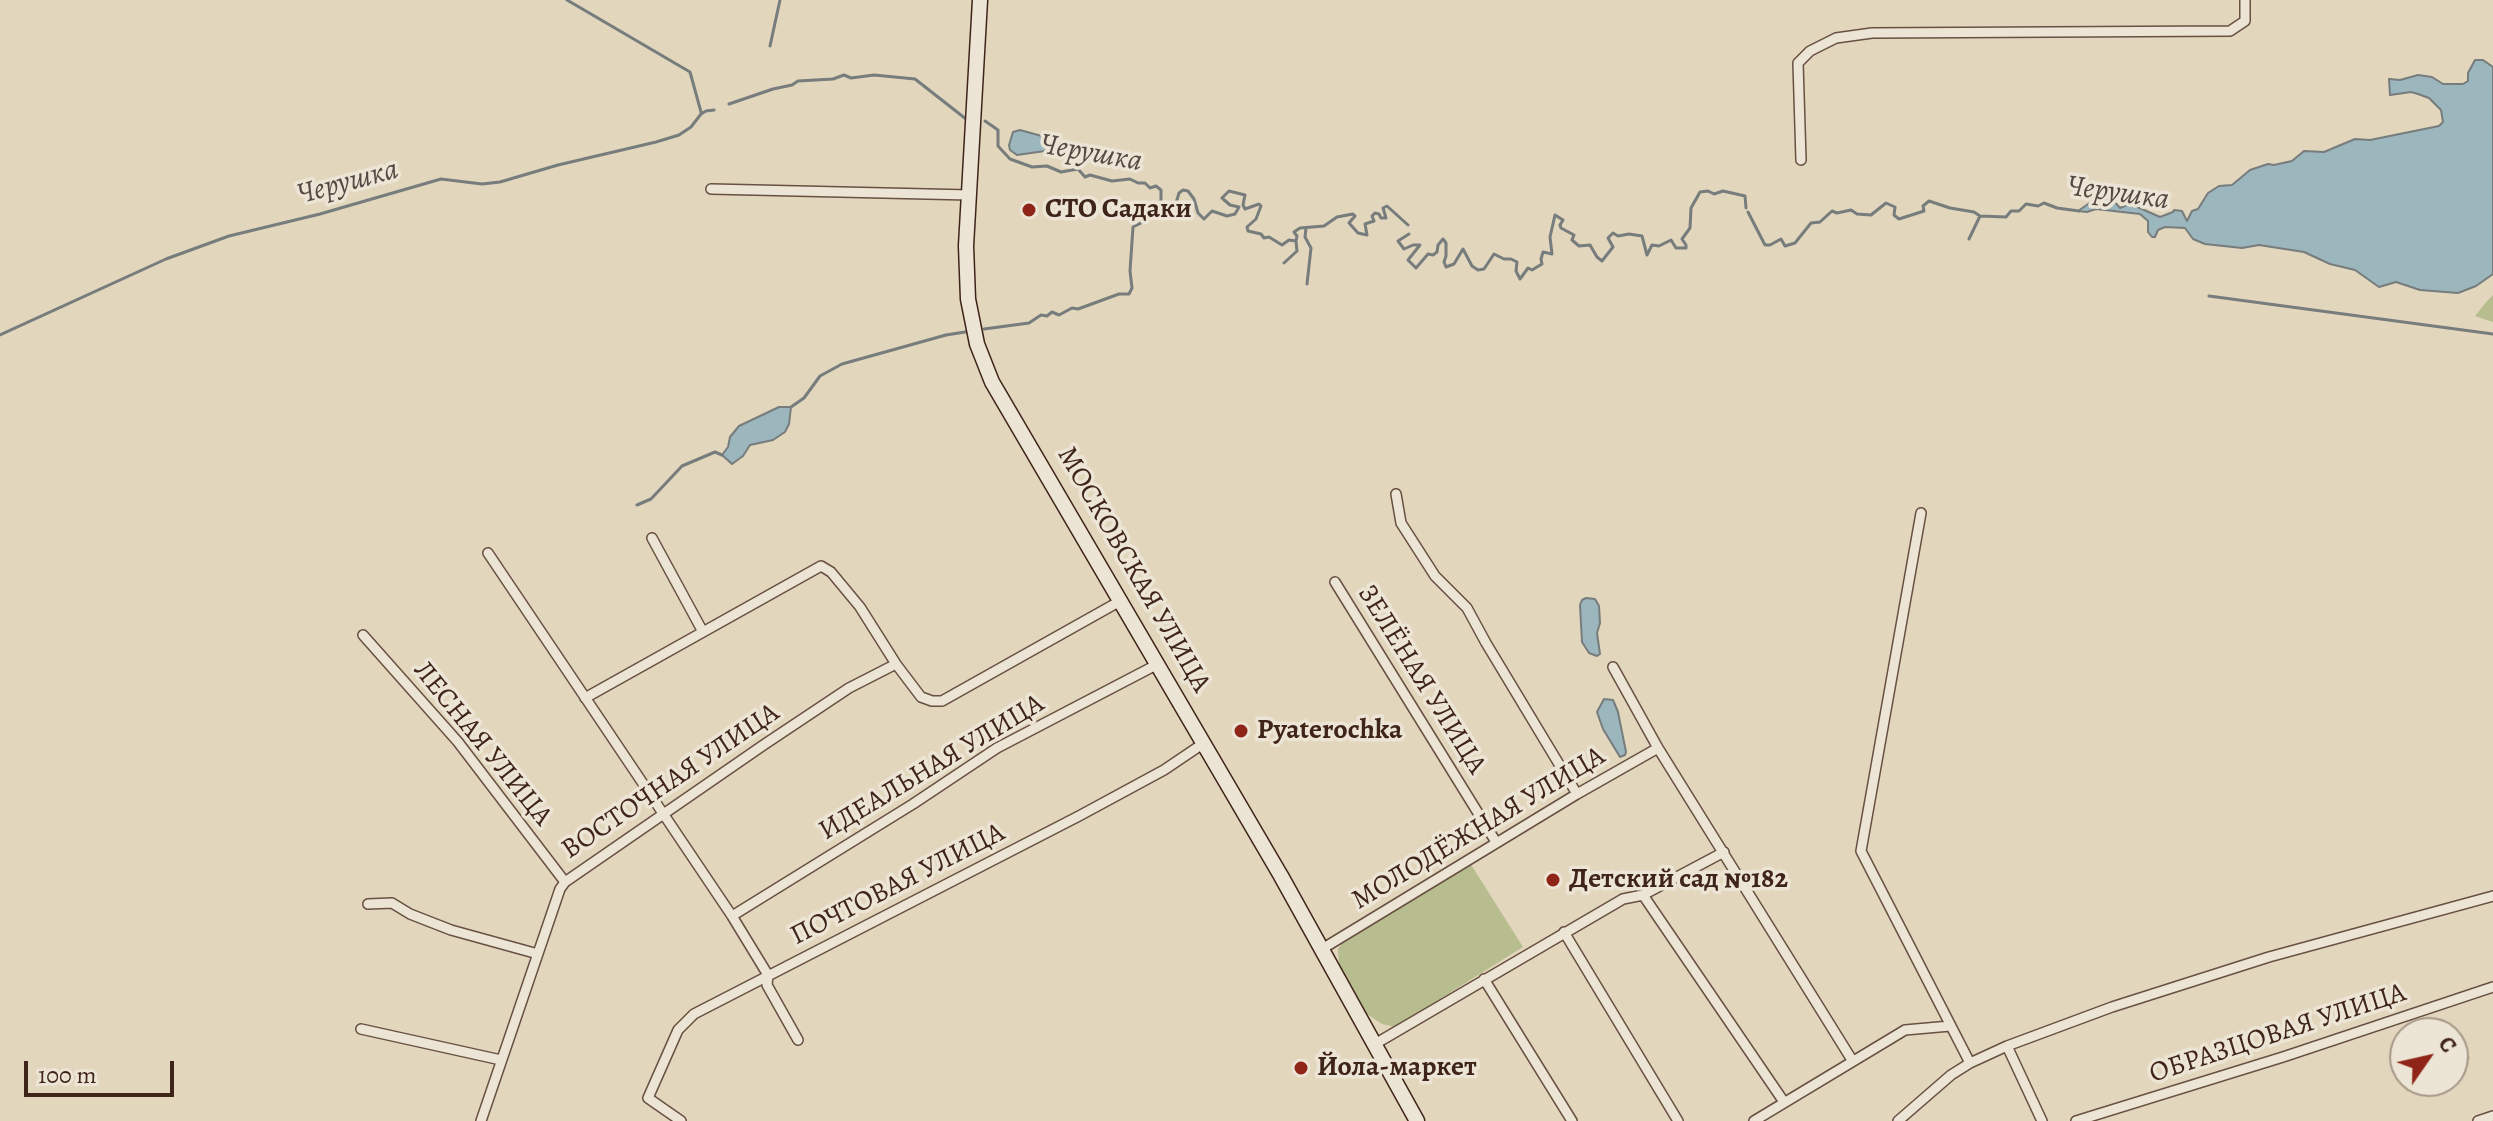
<!DOCTYPE html>
<meta charset="utf-8">
<style>
body{margin:0}
#map{position:relative;width:2493px;height:1121px;overflow:hidden;background:#e2d6bd;font-family:Alegreya,serif}
canvas{display:block}
.north{position:absolute;left:2389px;top:1017px;width:80px;height:80px;box-sizing:border-box;background:#ece4d4;border:2px solid #a79789;border-radius:50%;rotate:56deg;font-size:22px;font-weight:700;line-height:32px;text-align:center;color:#3f2419}
.north::after{content:'';display:block;margin:auto;width:28px;height:36px;background:#8f2418;clip-path:polygon(50% 0,100% 100%,50% 72%,0 100%)}
.scale{position:absolute;left:24px;top:1061px;width:150px;height:36px;box-sizing:border-box;border:4px solid #3f2419;border-top:0;padding-left:10px;font-size:24px;line-height:28px;white-space:nowrap;color:#3f2419;-webkit-text-stroke:6px #ece4d4;paint-order:stroke}
</style>
<div id="map">
<canvas width="2493" height="1121"></canvas>
<div class="north">С</div>
<div class="scale">100 m</div>
</div>
<script>
const ctx = document.querySelector('canvas').getContext('2d');
ctx.lineJoin = 'round';
function paint(path, color) {
  ctx.fillStyle = color;
  ctx.fill(path, 'evenodd');
}
function shape(rows) {
  const path = new Path2D();
  for (const r of rows) {
    path.moveTo(r[0], r[1]);
    for (let i = 2; i < r.length; i += 2) path.lineTo(r[i], r[i + 1]);
  }
  return path;
}
function stroke(path, color, width, dash) {
  ctx.strokeStyle = color;
  ctx.lineWidth = width;
  ctx.lineCap = dash ? 'butt' : 'round';
  ctx.setLineDash(dash || []);
  ctx.stroke(path);
}
function write(font, color, halo, rows, align = 'center') {
  ctx.font = font + ' Alegreya,serif';
  ctx.lineWidth = 7;
  ctx.setLineDash([]);
  ctx.textBaseline = 'middle';
  ctx.strokeStyle = halo;
  ctx.fillStyle = color;
  for (const [text, x, y, turn = 0] of rows) {
    ctx.save();
    ctx.translate(x, y);
    ctx.rotate((+turn || 0) * Math.PI / 180);
    ctx.textAlign = isNaN(turn) ? turn : align;
    if (halo) ctx.strokeText(text, 0, 0);
    ctx.fillText(text, 0, 0);
    ctx.restore();
  }
}
const green = shape([
 [2493,295,2493,322,2475,316,2487,301],
 [1470,863,1523,947,1395,1027,1382,1024,1367,1014,1339,965,1338,949,1345,939]
]);
const water = shape([
 [2475,60,2483,60,2493,67,2493,274,2476,286,2458,293,2420,290,2396,282,2379,287,2355,270,2330,264,2304,252,2259,245,2242,248,2205,244,2193,239,2185,228,2165,227,2158,230,2155,237,2152,237,2148,232,2148,221,2140,214,2096,209,2087,212,2078,211,2094,200,2099,191,2102,191,2108,199,2112,199,2120,208,2127,205,2126,197,2130,199,2133,198,2135,206,2160,217,2173,212,2174,210,2182,211,2187,221,2192,211,2198,209,2208,193,2219,186,2232,185,2250,170,2268,164,2274,165,2292,161,2304,151,2324,152,2355,139,2370,140,2439,126,2443,122,2441,110,2429,98,2418,94,2411,92,2390,95,2389,79,2400,80,2418,75,2432,77,2443,84,2463,84,2468,81,2468,73,2475,60],
 [1020,130,1049,138,1051,141,1049,148,1045,151,1017,155,1010,150,1009,145,1013,132,1020,130],
 [779,407,791,407,789,424,785,432,773,440,750,445,743,456,732,464,722,455,728,447,730,437,739,426,779,407],
 [1586,598,1595,599,1599,606,1600,623,1597,633,1600,654,1597,656,1589,653,1582,642,1580,605,1582,600,1586,598],
 [1604,699,1613,700,1618,712,1626,752,1625,755,1620,757,1603,729,1597,712,1604,699]
]);
const stream = shape([
 [567,0,690,72,701,112],
 [770,46,780,0],
 [729,104,773,89,792,85,798,81,833,79,844,75,851,78,874,75,915,79,966,119],
 [985,121,998,130,998,146,1010,159,1032,167,1047,166,1061,172,1078,169,1085,177,1090,175,1112,181,1130,179,1138,183,1145,183,1150,188,1156,186,1161,190,1161,203,1153,217,1162,214,1176,203,1179,193,1183,190,1188,191,1194,199,1198,213,1204,219,1212,211,1227,216,1235,214,1239,207,1230,205,1222,198,1229,191,1245,195,1243,205,1245,209,1259,204,1261,206,1256,219,1247,227,1248,231,1261,234,1264,238,1269,237,1282,245,1289,240,1296,241,1297,236,1294,232,1300,228,1324,226,1337,217,1353,214,1355,216,1349,223,1358,233,1367,235,1365,224,1374,221,1372,216,1375,213,1379,214,1381,218,1386,218,1383,208,1387,206,1408,225],
 [1748,212,1765,245,1770,245,1781,239,1785,246,1795,243,1811,223,1820,222,1832,211,1837,213,1851,210,1857,214,1871,215,1886,203,1895,207,1894,215,1899,219,1924,211,1923,206,1929,201,1950,208,1974,212,1980,216,2006,217,2011,211,2019,211,2026,204,2038,206,2044,203,2057,208,2079,211],
 [1306,228,1305,237,1311,248,1307,284],
 [1409,234,1398,241,1404,249,1413,245,1420,245,1408,260,1416,268,1428,254,1433,255,1437,252,1438,245,1443,239,1446,243,1446,256,1444,262,1446,267,1454,264,1463,249,1472,266,1478,270,1484,269,1494,254,1504,259,1511,259,1517,262,1516,271,1520,279,1528,268,1532,270,1542,264,1541,259,1543,252,1552,254,1550,237,1555,215,1563,220,1560,225,1561,228,1574,235,1572,240,1579,246,1590,245,1597,257,1602,261,1613,247,1608,238,1613,233,1618,236,1629,234,1642,236,1647,255,1652,245,1659,246,1671,240,1676,248,1686,248,1686,245,1682,239,1690,228,1691,208,1700,192,1708,191,1714,194,1723,191,1745,196,1746,208],
 [1969,239,1980,216],
 [1284,263,1297,251,1296,241],
 [2209,296,2493,334],
 [984,329,1029,323,1041,315,1047,316,1052,312,1059,315,1072,308,1078,309,1119,294,1129,294,1132,288,1130,271,1133,227,1153,217],
 [0,335,166,259,229,236,320,214,441,179,482,184,500,182,558,165,656,142,679,135,691,127,701,114,706,111,714,110],
 [791,407,804,398,820,376,842,364,946,335,965,332],
 [637,505,651,499,682,466,715,452,722,455]
]);
const street = shape([
 [1801,160,1798,63,1810,51,1836,38,1872,33,2230,31,2245,21,2245,0],
 [711,189,970,195],
 [1396,494,1401,523,1435,576,1467,608,1486,643,1577,794],
 [1921,513,1861,851,1970,1063],
 [652,538,703,632],
 [488,553,732,916,768,975,767,985,798,1040],
 [1335,582,1496,842],
 [363,635,458,742,565,882],
 [1613,667,1658,748,1852,1060],
 [585,698,821,566,831,572,860,607,896,664,921,697,932,701,942,701,1122,600],
 [1643,895,1784,1102],
 [368,904,392,903,410,914,451,930,538,954],
 [732,916,913,804,997,748,1158,664],
 [1564,932,1678,1121],
 [1322,949,1577,794,1658,748],
 [1484,979,1572,1121],
 [361,1029,501,1060],
 [1375,1044,1623,899,1643,895,1724,852],
 [2007,1046,2042,1121],
 [481,1121,560,889,565,882,765,744,849,688,896,664],
 [681,1121,648,1098,678,1030,694,1014,1079,816,1164,770,1204,743],
 [1754,1121,1905,1030,1950,1026],
 [1898,1121,1951,1075,1970,1063,2007,1046,2112,1007,2269,957,2493,896],
 [2076,1121,2283,1057,2493,987],
 [2478,1121,2493,1116]
]);
const secondary = shape([
 [980,0,966,246,968,299,977,344,992,382,1281,876,1417,1121]
]);
const markers = [
 [1029,210,8,"#8f2418"],
 [1241,731,8,"#8f2418"],
 [1553,880,8,"#8f2418"],
 [1301,1068,8,"#8f2418"]
];
const poiNames = [
 ["СТО Садаки",1045,210],
 ["Pyaterochka",1257,731],
 ["Детский сад №182",1569,880],
 ["Йола-маркет",1317,1068]
];
const streetNames = [
 ["МОСКОВСКАЯ УЛИЦА",1133,570,60],
 ["ЗЕЛЁНАЯ УЛИЦА",1421,680,58],
 ["ЛЕСНАЯ УЛИЦА",482,744,51],
 ["ИДЕАЛЬНАЯ УЛИЦА",932,768,-31],
 ["ВОСТОЧНАЯ УЛИЦА",671,782,-34],
 ["МОЛОДЁЖНАЯ УЛИЦА",1479,829,-31],
 ["ПОЧТОВАЯ УЛИЦА",898,885,-27],
 ["ОБРАЗЦОВАЯ УЛИЦА",2278,1034,-18]
];
const waterNames = [
 ["Черушка",1091,154,10],
 ["Черушка",348,183,-15],
 ["Черушка",2118,194,8]
];
paint(green, '#b7bd8f');
paint(water, '#9cb6be');
stroke(water, '#777c7c', 2);
stroke(stream, '#777c7c', 3);
stroke(street, '#685042', 12);
stroke(secondary, '#3f2419', 17);
stroke(street, '#ece4d4', 9);
stroke(secondary, '#ece4d4', 14);
for (const [x, y, r, color] of markers) {
  const dot = new Path2D();
  dot.arc(x, y, r, 0, 2 * Math.PI);
  ctx.fillStyle = color;
  ctx.fill(dot);
  stroke(dot, '#ece4d4', 3);
}
write('bold 28px', '#3f2419', '#ece4d4', poiNames, 'left');
write('28px', '#3f2419', '#ece4d4', streetNames);
write('italic 30px', '#564842', '#ece4d4', waterNames);
</script>
